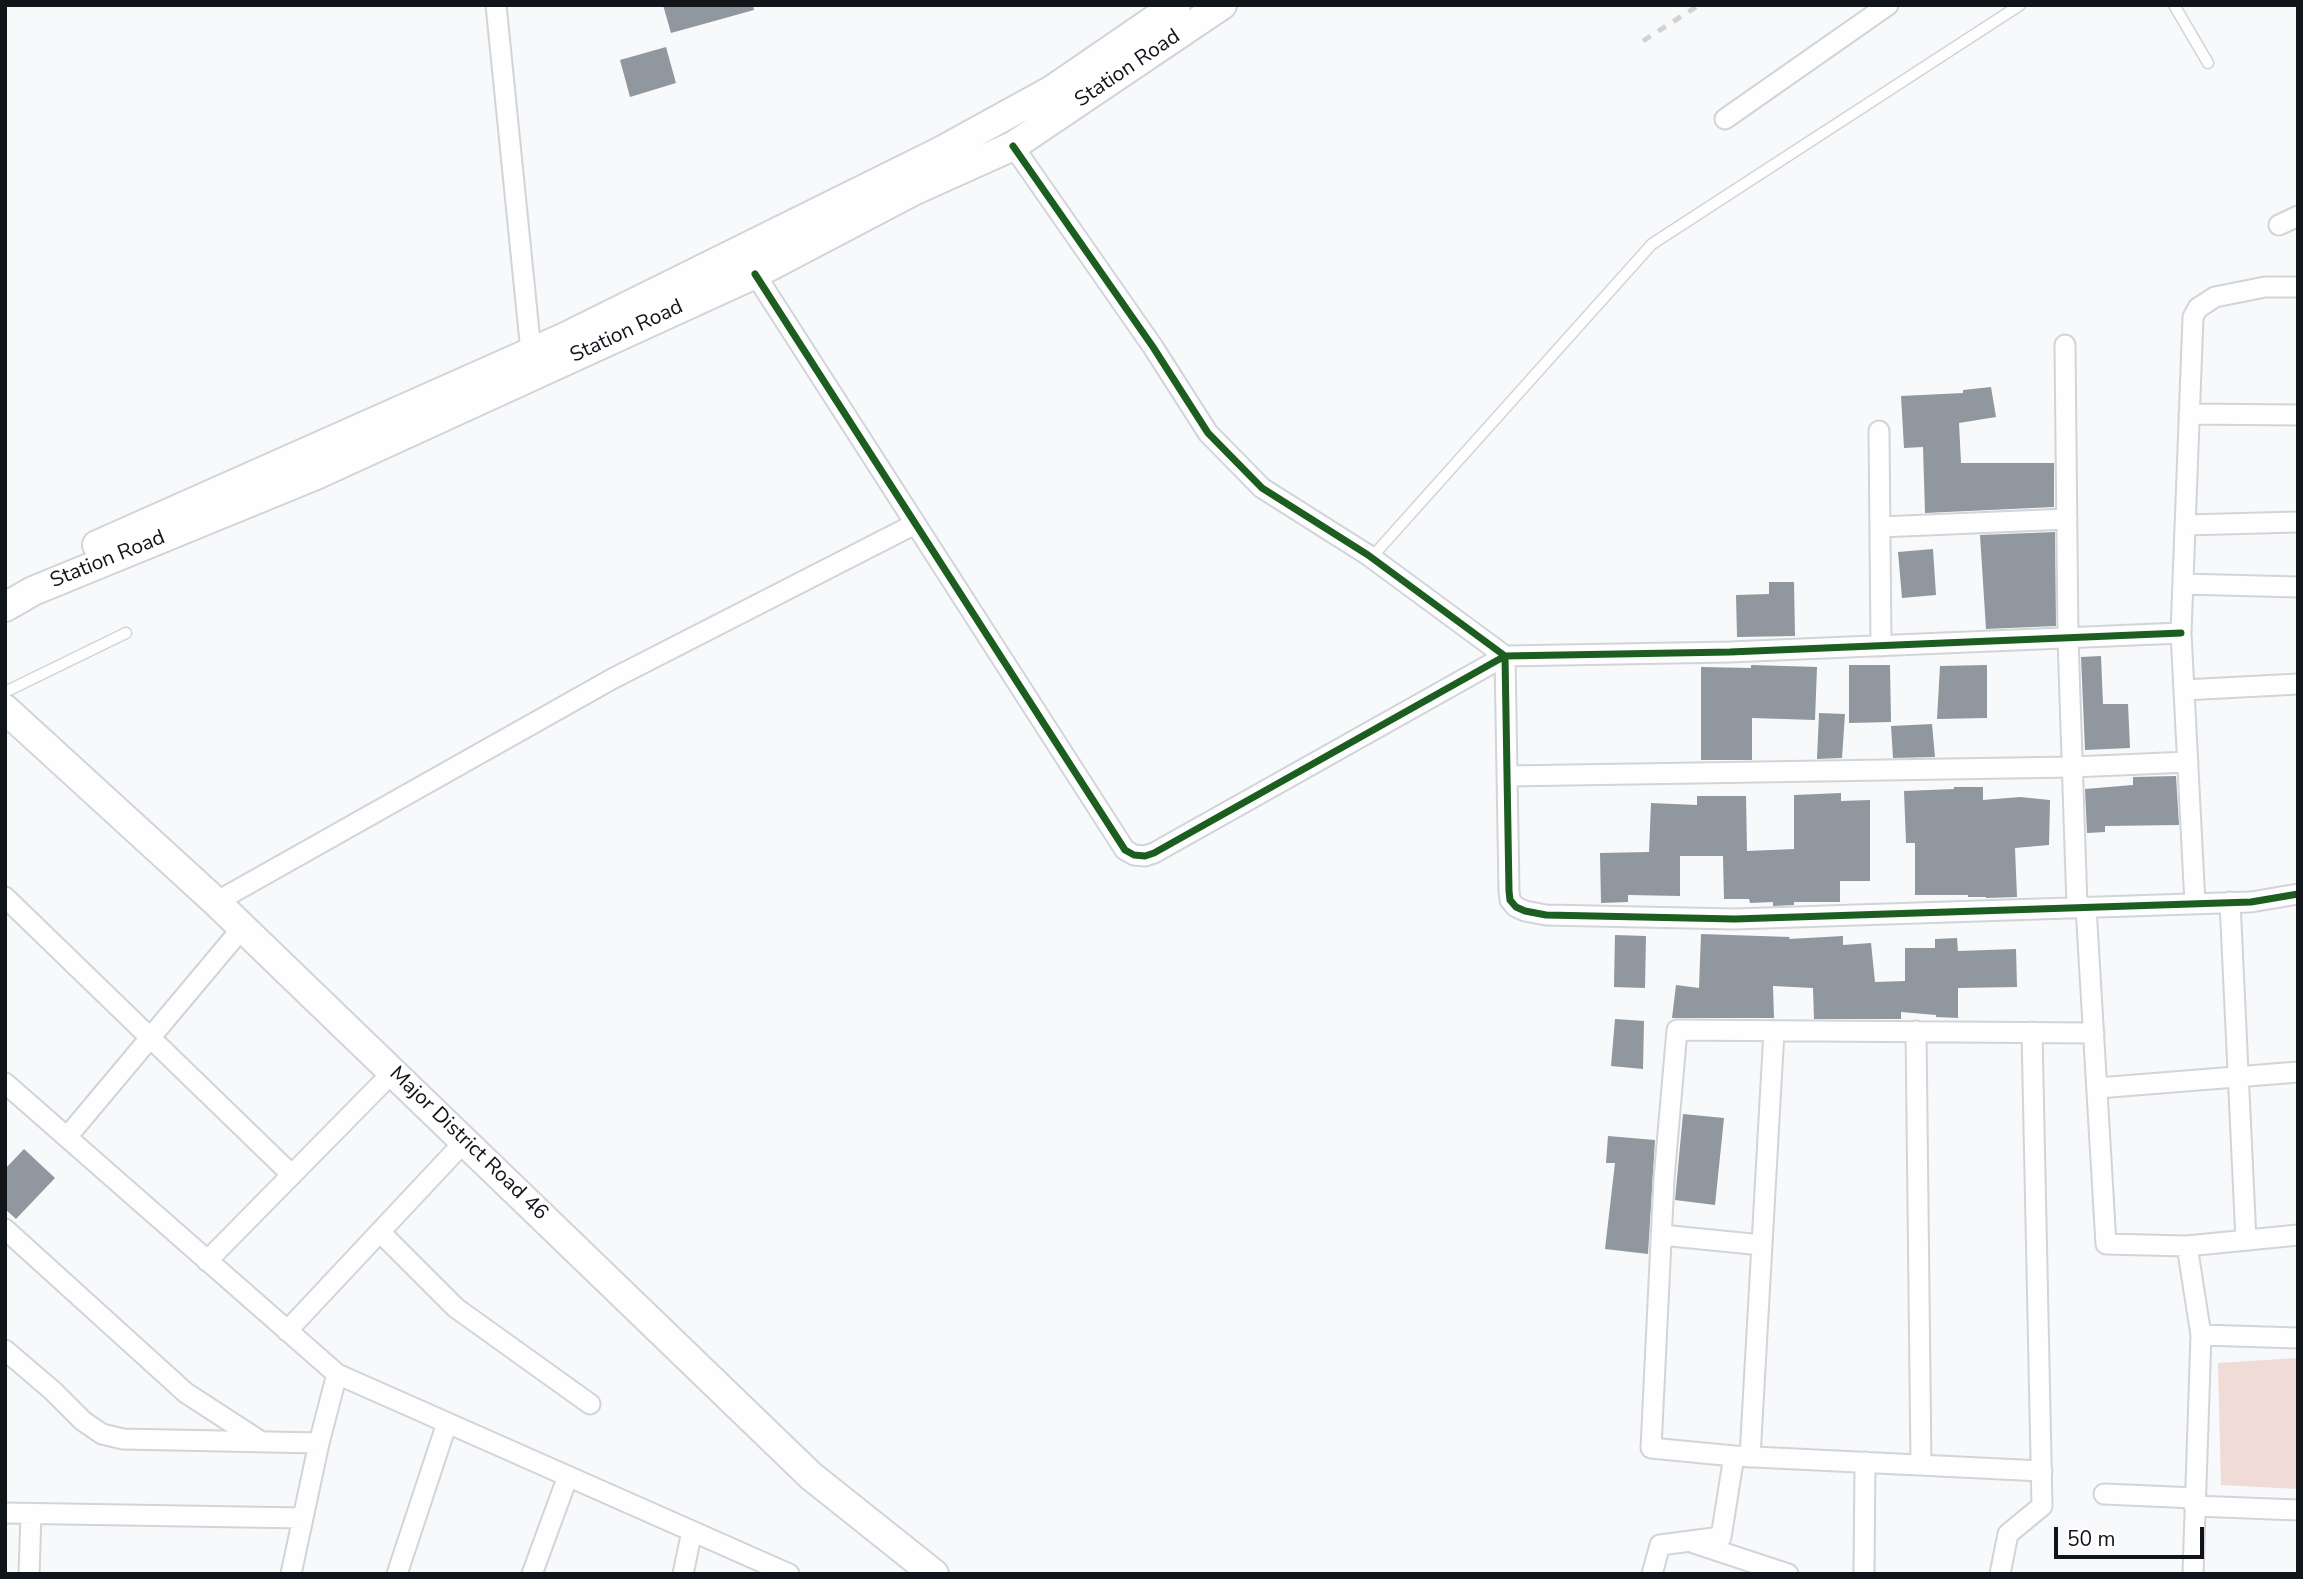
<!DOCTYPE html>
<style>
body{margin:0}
#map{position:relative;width:2303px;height:1579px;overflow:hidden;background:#f8f9fb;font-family:"Nunito Sans",sans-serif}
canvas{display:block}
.frame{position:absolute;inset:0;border:7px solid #11151a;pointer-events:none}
.scale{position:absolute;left:2054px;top:1527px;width:150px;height:32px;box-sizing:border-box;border:4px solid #11151a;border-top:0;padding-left:9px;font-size:21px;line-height:24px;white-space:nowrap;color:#11151a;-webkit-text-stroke:5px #fff;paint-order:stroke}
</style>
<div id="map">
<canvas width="2303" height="1579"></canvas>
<div class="frame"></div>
<div class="scale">50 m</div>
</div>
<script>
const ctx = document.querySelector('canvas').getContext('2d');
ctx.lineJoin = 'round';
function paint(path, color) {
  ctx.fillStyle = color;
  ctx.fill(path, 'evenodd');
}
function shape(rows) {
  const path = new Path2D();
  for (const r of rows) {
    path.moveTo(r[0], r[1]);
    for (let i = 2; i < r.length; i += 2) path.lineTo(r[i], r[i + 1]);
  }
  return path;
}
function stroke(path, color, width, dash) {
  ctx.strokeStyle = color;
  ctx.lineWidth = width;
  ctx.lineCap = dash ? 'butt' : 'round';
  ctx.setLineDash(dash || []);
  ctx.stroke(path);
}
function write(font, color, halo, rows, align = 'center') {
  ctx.font = font + ' "Nunito Sans",sans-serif';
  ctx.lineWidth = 7;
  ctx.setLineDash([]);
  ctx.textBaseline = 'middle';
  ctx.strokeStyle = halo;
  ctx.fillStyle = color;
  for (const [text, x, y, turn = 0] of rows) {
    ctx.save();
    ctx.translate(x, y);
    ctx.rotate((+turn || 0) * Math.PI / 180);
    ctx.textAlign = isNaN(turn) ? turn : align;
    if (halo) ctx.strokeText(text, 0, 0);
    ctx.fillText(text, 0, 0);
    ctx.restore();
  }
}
const green = shape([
 [2298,1358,2298,1489,2221,1485,2218,1363]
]);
const building = shape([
 [663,5,753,5,754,10,671,33],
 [666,47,676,83,630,97,620,60],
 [1991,387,1996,417,1959,423,1961,463,2054,463,2054,507,1925,513,1923,447,1904,448,1901,396,1963,393,1963,390],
 [2055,532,2056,626,1986,629,1980,535],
 [1933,549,1936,595,1902,598,1898,552],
 [1769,582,1794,582,1795,636,1737,637,1736,595,1769,594],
 [2101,656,2103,704,2128,704,2130,748,2085,750,2081,657],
 [1751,665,1817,667,1815,720,1752,718,1752,760,1701,760,1701,667,1751,668],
 [1849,665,1890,665,1891,722,1849,723],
 [1987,665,1987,718,1937,719,1940,666],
 [1819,713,1845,714,1842,758,1817,759],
 [1932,724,1935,757,1893,758,1891,726],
 [2176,776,2179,825,2105,826,2105,832,2087,833,2085,789,2133,785,2133,777],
 [1954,787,1983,787,1983,800,2020,797,2050,800,2049,845,2015,848,2017,897,1986,898,1986,897,1968,897,1968,895,1915,895,1915,843,1906,843,1904,791,1954,789],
 [1841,793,1841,801,1870,800,1870,881,1840,881,1840,902,1794,902,1794,905,1773,906,1773,902,1750,903,1749,899,1724,899,1723,856,1680,856,1680,896,1628,895,1628,902,1601,903,1600,853,1649,852,1651,803,1697,805,1697,796,1746,796,1747,851,1794,849,1794,795],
 [1701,934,1790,937,1789,939,1843,936,1843,945,1871,943,1875,982,1905,981,1905,948,1935,948,1935,939,1957,938,1958,951,2016,949,2017,987,1958,988,1958,1018,1936,1017,1936,1015,1901,1012,1901,1019,1814,1019,1813,988,1773,986,1774,1018,1672,1018,1676,985,1699,988],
 [1615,935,1646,936,1645,988,1614,987],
 [1615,1019,1644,1021,1643,1069,1611,1066],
 [1683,1114,1724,1118,1715,1205,1675,1200],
 [1608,1136,1655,1140,1648,1254,1605,1249,1615,1163,1606,1163],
 [24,1149,55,1178,16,1219,5,1209,5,1169]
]);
const lane = shape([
 [2174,5,2208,63],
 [1371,558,1652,244,2020,5],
 [5,692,126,633]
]);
const street = shape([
 [496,5,531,352],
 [1725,119,1888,5],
 [1013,146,1153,347,1208,433,1262,488,1368,555,1505,656,1730,652,2181,633],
 [2279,225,2298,216],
 [755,274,1125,850,1134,855,1145,856,1154,853,1505,656,1509,891,1510,900,1516,907,1525,911,1546,915,1735,919,2251,902,2298,894],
 [2065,345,2068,638,2077,907],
 [2189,414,2298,415],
 [1879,431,1881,646],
 [2185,525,2298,522],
 [1880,527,2067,519],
 [2183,584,2298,587],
 [2184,690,2298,684],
 [1507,776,2073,767,2188,762],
 [5,897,292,1175],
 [216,902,612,679,915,524],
 [2230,902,2246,1240],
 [2195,904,2181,633,2193,317,2198,308,2215,297,2265,287,2298,287],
 [2086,907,2106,1244,2187,1246,2201,1335],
 [1916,1031,1921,1465],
 [5,1083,337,1374,789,1574],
 [2098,1088,2298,1072],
 [67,1137,243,927],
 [5,1229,186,1393,260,1441],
 [380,1232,456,1308,590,1404],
 [1661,1235,1762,1245],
 [2187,1246,2298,1235],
 [207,1261,393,1072],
 [287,1331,465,1141],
 [5,1350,53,1391,83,1421,102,1434,123,1439,319,1443],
 [1750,1457,1774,1031],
 [2042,1471,1734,1456,1651,1448,1664,1179,1677,1030,2094,1033],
 [2104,1494,2195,1498],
 [2194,1506,2298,1510],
 [5,1513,303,1518],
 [1694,1543,1788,1574],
 [29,1574,31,1514],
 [291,1574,319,1443,337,1374],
 [397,1574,447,1423],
 [532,1574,568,1476],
 [683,1574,692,1531],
 [1652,1574,1660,1545,1721,1537,1734,1456],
 [1864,1574,1865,1462],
 [2000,1574,2008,1534,2042,1506,2032,1032],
 [2193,1574,2201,1335,2298,1338]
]);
const secondary = shape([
 [97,545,565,337,941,151,1052,90,1176,5],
 [5,607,33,591,316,475,755,274,911,192,1013,146,1222,5],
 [5,709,216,902,811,1476,934,1574]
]);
const rail = shape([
 [1643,41,1699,5]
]);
const cycleway = shape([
 [1013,146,1153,347,1208,433,1262,488,1368,555,1505,656,1730,652,2181,633],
 [755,274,1125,850,1134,855,1145,856,1154,853,1505,656,1509,891,1510,900,1516,907,1525,911,1546,915,1735,919,2251,902,2298,894]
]);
const streetNames = [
 ["Station Road",1128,69,-34],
 ["Station Road",627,332,-25],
 ["Station Road",108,560,-22],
 ["Major District Road 46",468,1144,44]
];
paint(green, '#f0dbd7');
paint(building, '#90979e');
stroke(lane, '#d1d4d8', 13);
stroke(street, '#d1d4d8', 23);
stroke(secondary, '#d1d4d8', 32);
stroke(lane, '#fefefe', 10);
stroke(street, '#fefefe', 19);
stroke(secondary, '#fefefe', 28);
stroke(rail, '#d2d2d3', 5, [9, 9]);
stroke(cycleway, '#1b5e20', 7);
write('21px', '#11151a', '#fff', streetNames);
</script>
